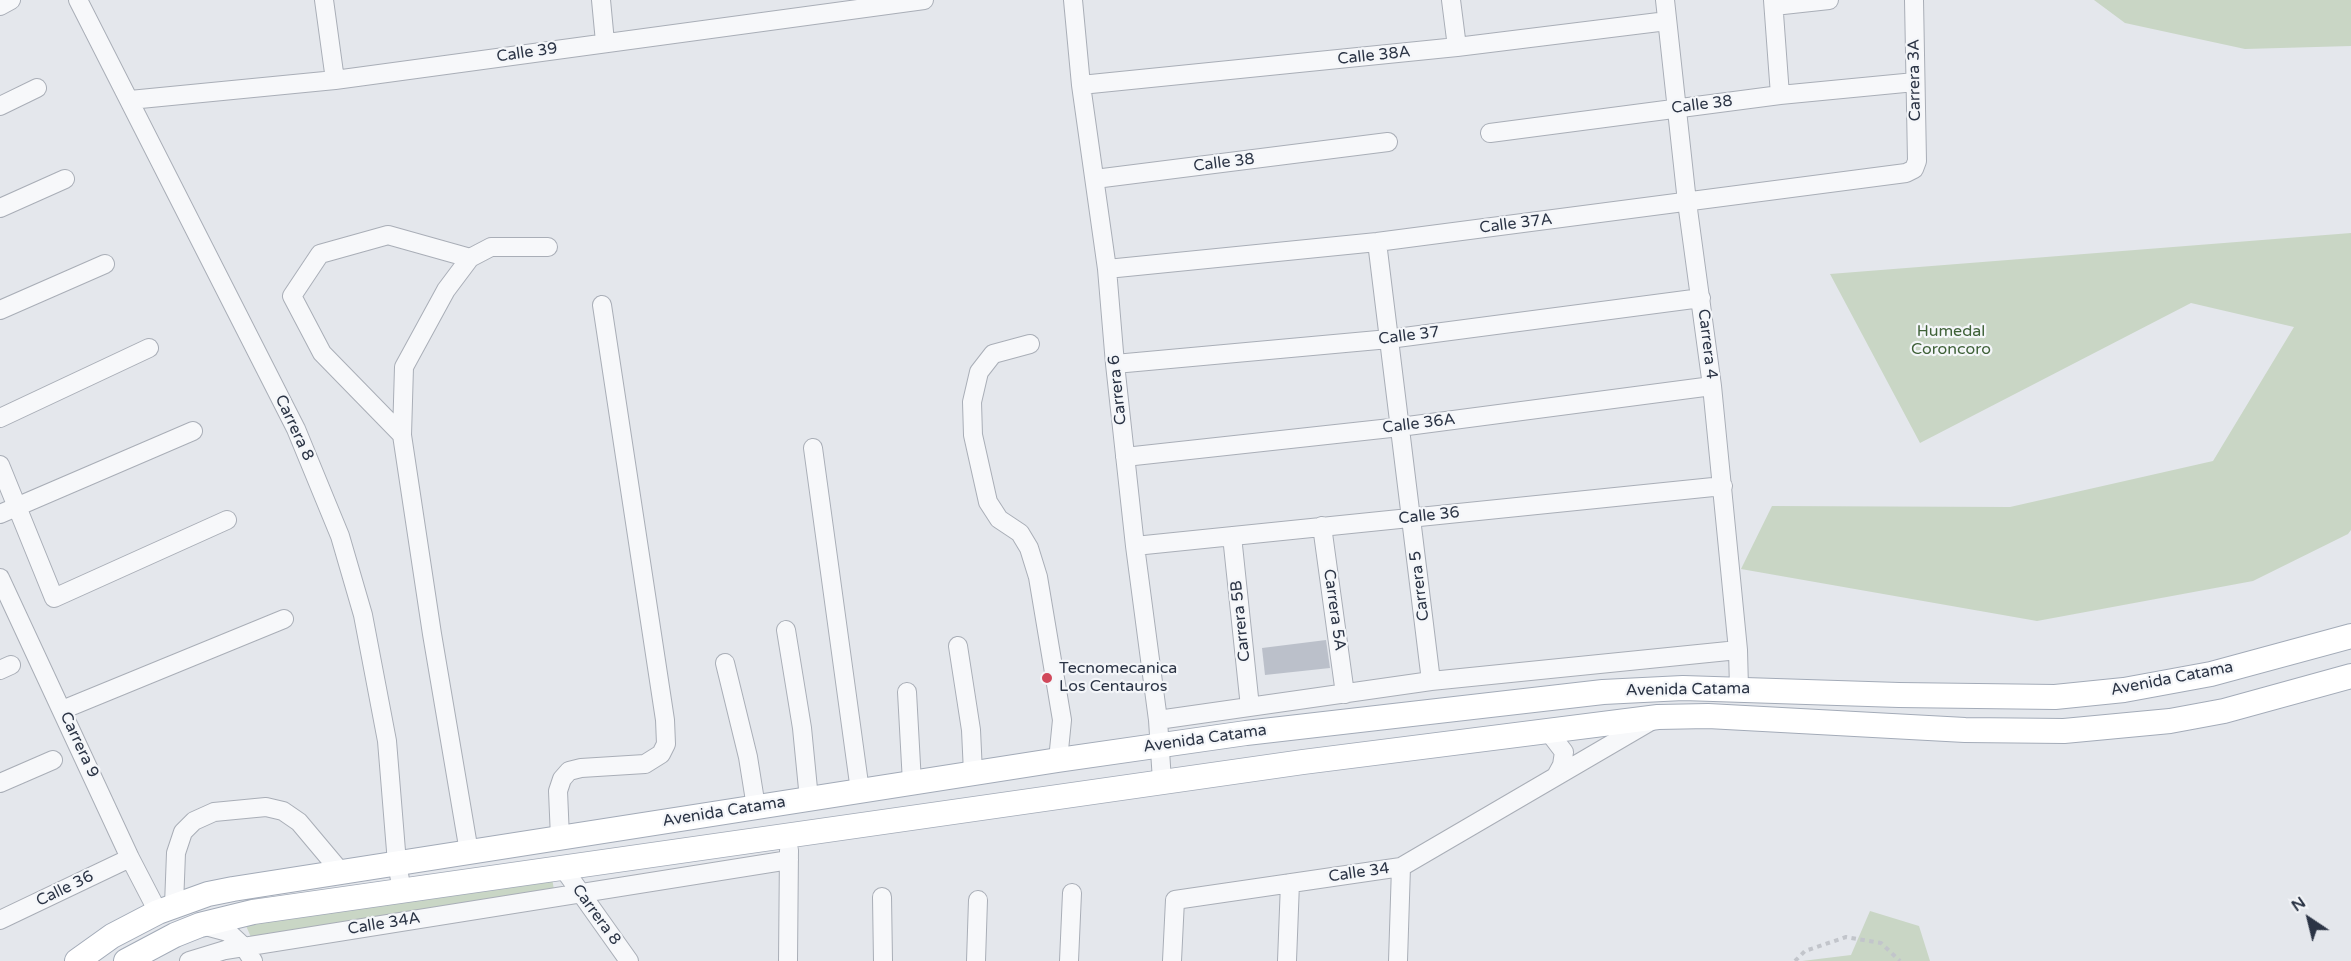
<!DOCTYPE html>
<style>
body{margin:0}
#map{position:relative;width:2351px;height:961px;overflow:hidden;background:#e4e7ec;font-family:"Varela Round",sans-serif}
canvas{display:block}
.north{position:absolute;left:2279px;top:889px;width:60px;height:60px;-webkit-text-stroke:4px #f4f6f9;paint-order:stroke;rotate:325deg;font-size:16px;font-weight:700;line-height:24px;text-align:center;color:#2b3445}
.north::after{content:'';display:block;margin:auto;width:21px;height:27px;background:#2b3445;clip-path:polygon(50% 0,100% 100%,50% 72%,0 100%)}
</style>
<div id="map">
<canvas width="2351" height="961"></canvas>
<div class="north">N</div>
</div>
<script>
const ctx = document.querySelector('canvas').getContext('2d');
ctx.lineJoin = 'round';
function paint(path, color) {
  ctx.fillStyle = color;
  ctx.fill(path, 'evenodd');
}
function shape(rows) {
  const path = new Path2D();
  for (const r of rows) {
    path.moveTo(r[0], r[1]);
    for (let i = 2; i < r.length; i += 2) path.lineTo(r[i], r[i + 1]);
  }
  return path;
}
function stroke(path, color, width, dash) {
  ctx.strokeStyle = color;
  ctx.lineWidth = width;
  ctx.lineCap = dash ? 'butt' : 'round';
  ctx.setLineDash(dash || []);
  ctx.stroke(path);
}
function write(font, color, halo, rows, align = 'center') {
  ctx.font = font + ' "Varela Round",sans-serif';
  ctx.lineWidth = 4.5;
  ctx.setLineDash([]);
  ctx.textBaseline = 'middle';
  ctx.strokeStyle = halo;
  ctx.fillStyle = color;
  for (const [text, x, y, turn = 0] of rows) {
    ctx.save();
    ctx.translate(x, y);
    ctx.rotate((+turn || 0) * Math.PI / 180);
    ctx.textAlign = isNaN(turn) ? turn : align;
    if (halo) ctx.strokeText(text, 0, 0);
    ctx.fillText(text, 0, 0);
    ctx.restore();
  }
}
const green = shape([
 [2094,0,2351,0,2351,46,2245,49,2125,23],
 [2351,233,2351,530,2348,534,2253,581,2037,621,1741,569,1772,506,2010,507,2213,461,2294,327,2191,303,1920,443,1830,274],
 [552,878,555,896,253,942,244,921],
 [1870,911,1919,926,1930,961,1802,961,1851,955]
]);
const building = shape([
 [1326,640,1330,668,1265,675,1262,648]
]);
const path = shape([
 [1795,961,1805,951,1846,937,1881,943,1900,961]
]);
const minor = shape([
 [78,0,296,429,340,536,363,615,387,741,397,863,402,891],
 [324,0,335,80],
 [601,0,605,42],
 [1073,0,1081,85,1107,269,1115,364,1135,546,1158,720,1162,781],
 [1451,0,1457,47],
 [1665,0,1687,202,1712,386,1738,650,1739,688],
 [1773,0,1780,95],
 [0,6,11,0],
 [1774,6,1829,0],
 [1081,85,1457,47,1667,21],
 [130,100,335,80,924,0],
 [0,106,37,88],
 [1490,133,1780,95,1915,82],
 [1095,179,1388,142],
 [0,208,65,179],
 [1377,242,1431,681],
 [1107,269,1377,242,1906,173,1914,169,1917,161,1914,0],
 [0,310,105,264],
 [1030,344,993,354,979,372,972,402,973,435,988,502,999,519,1020,533,1029,548,1038,577,1062,720,1058,760],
 [1115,364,1389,339,1701,298],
 [0,418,149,348],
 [402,435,322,353,292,296,320,254,388,235,470,258],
 [813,448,860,791],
 [1125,457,1400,427,1712,386],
 [0,465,54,598,227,520],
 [0,514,193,431],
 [1322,526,1345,694],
 [1232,536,1250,707],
 [1135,546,1723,486],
 [0,578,130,858,158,912],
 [786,630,802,728,809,799],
 [958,646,971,730,973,773],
 [725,663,748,757,756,807],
 [0,670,11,665],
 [907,692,912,783],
 [62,710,284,619],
 [1158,720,1431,681,1738,650],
 [1548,731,1564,752,1562,765,1556,776],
 [0,783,53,760],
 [560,838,558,791,562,779,569,771,581,768,645,764,661,754,666,744,665,720,602,305],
 [469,852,432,634,402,435,404,367,446,290,470,258,491,247,548,247],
 [563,868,629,961],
 [882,897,883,961],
 [174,905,176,853,183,832,194,821,214,812,266,807,283,811,299,822,341,872],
 [0,920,130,858],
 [202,925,228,932,244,947,253,961],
 [189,961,225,950,789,860],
 [788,961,789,850],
 [976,961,978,900],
 [1069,961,1072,893],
 [1172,961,1175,900,1401,867,1651,721],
 [1287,961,1290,883],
 [1398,961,1401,867]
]);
const major = shape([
 [77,961,112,936,158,912,208,894,233,889,1058,760,1246,733,1603,692,1683,688,1899,695,2055,697,2124,690,2211,674,2351,636],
 [126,961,175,935,200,925,253,912,1303,762,1658,717,1708,716,1965,730,2064,731,2170,721,2224,711,2351,676]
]);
const markers = [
 [1047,678,6,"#d1495b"]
];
const streetNames = [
 ["Calle 39",527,53,-8],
 ["Calle 38A",1374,56,-6],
 ["Carrera 3A",1915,80,-91],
 ["Calle 38",1702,105,-7],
 ["Calle 38",1224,163,-7],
 ["Calle 37A",1516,224,-7],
 ["Calle 37",1409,336,-7],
 ["Carrera 4",1707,344,83],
 ["Carrera 6",1118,390,-96],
 ["Calle 36A",1419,424,-7],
 ["Carrera 8",294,428,65],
 ["Calle 36",1429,516,-6],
 ["Carrera 5",1420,586,-97],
 ["Carrera 5A",1334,610,82],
 ["Carrera 5B",1241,621,-96],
 ["Avenida Catama",2172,679,-11],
 ["Avenida Catama",1688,690,-1],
 ["Avenida Catama",1205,739,-8],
 ["Carrera 9",79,745,65],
 ["Avenida Catama",724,812,-9],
 ["Calle 34",1359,873,-8],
 ["Calle 36",65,889,-26],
 ["Carrera 8",596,915,54],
 ["Calle 34A",384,924,-9]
];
const parkNames = [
 ["Humedal",1951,332],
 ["Coroncoro",1951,350]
];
const poiNames = [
 ["Tecnomecanica",1059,669],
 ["Los Centauros",1059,687]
];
paint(green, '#c9d6c5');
paint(building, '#bbc0ca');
stroke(minor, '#a9aeb7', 20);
stroke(major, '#a3abb8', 26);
stroke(path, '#c2c5cb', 4, [4.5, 4.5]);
stroke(minor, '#f7f8fa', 18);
stroke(major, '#fff', 24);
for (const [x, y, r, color] of markers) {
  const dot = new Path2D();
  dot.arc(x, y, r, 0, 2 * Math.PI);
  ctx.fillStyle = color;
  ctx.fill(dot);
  stroke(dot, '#f4f6f9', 2);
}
write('16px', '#2b3445', '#f4f6f9', streetNames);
write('16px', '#3f6138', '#f4f6f9', parkNames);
write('16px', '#2b3445', '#f4f6f9', poiNames, 'left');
</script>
